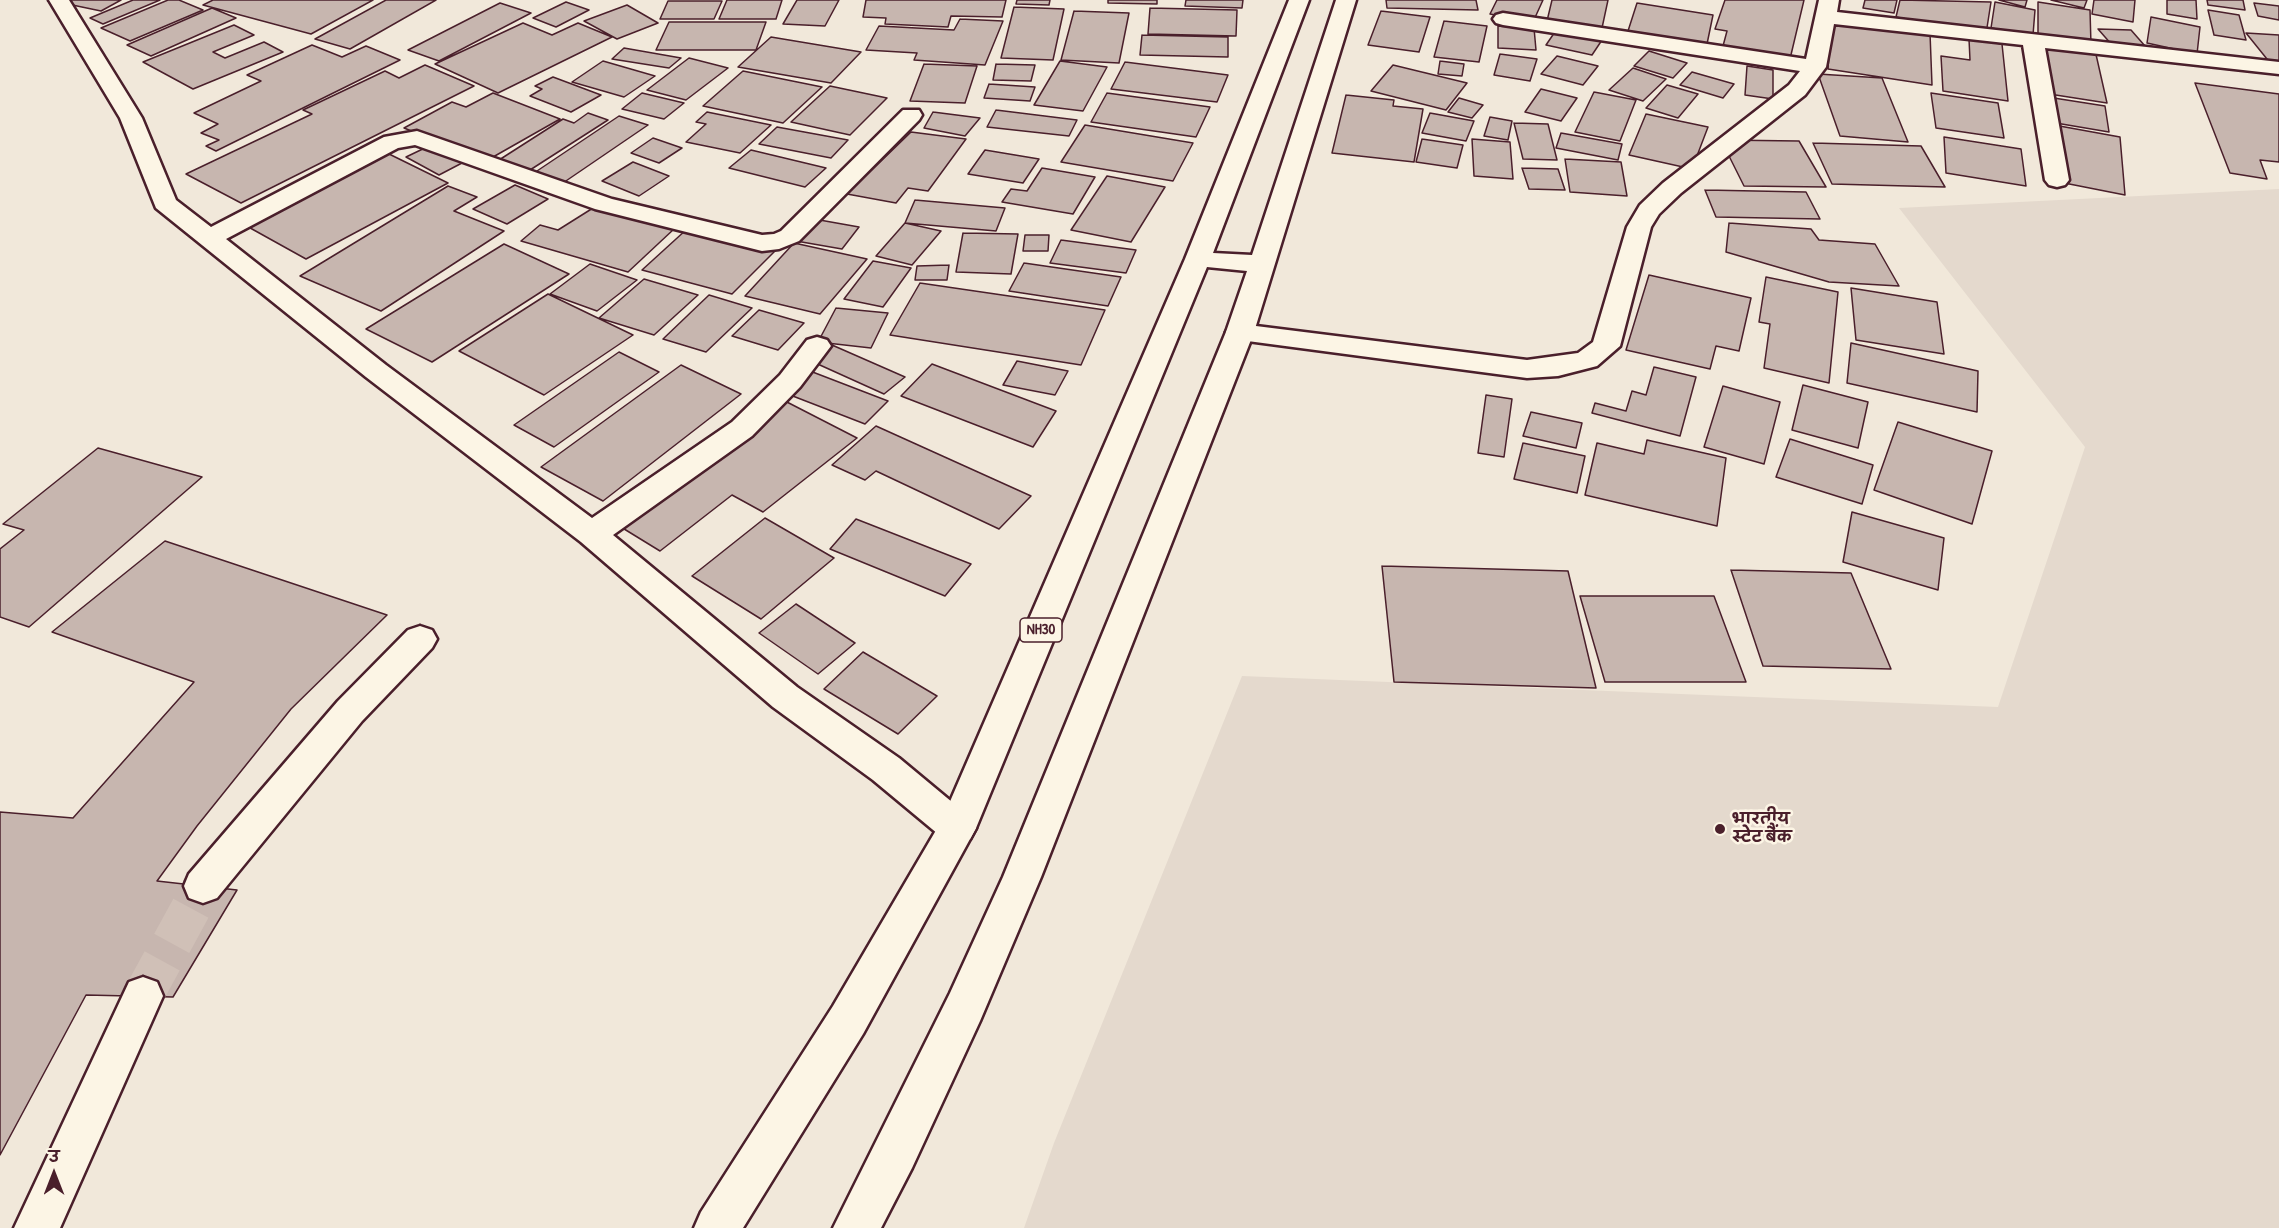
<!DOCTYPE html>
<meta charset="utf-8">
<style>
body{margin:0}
#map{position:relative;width:2279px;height:1228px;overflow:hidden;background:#f1e8da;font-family:"Patrick Hand","Playpen Sans Deva",sans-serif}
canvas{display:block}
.north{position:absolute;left:24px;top:1144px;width:60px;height:60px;-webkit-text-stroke:4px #fcf5e5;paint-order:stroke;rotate:0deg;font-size:16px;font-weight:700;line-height:24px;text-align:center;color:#4a1f2b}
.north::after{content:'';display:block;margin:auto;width:21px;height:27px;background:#4a1f2b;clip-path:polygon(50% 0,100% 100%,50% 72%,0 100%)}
</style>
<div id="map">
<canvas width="2279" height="1228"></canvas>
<div class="north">उ</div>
</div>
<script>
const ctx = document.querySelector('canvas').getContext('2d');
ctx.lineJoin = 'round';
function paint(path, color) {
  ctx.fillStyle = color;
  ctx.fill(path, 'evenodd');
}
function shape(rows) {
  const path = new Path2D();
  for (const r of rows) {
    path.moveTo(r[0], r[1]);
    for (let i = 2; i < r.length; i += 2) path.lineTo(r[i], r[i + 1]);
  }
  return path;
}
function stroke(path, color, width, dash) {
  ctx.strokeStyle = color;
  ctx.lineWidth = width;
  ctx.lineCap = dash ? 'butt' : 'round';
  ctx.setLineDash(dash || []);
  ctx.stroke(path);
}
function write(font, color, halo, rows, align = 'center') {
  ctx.font = font + ' "Patrick Hand","Playpen Sans Deva",sans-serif';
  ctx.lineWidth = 5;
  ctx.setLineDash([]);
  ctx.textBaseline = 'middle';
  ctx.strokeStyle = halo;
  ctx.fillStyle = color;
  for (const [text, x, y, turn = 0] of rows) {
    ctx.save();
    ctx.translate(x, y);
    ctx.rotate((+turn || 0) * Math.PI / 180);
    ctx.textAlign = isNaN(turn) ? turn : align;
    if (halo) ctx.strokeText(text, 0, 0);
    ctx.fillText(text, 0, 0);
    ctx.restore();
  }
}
const built = shape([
 [2279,189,2279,1228,1024,1228,1054,1143,1242,676,1998,707,2085,447,1899,208]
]);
const building = shape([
 [61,0,121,0,101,11,58,2,61,0],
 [133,0,160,0,103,24,90,18,133,0],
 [168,0,179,0,203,10,130,41,101,28,168,0],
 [213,0,373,0,311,34,203,5,213,0],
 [386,0,436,0,350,49,315,39,386,0],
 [727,0,782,0,776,19,719,19,727,0],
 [797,0,839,0,825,26,783,24,797,0],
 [866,0,1006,0,1002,17,951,16,948,27,885,24,886,18,863,17,866,0],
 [1017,0,1050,0,1049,5,1016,4,1017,0],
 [1108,0,1157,0,1157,4,1108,3,1108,0],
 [1186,0,1243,0,1242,8,1185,6,1186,0],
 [1386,0,1476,0,1478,10,1387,8,1386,0],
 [1497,0,1543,0,1533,22,1490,14,1497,0],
 [1552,0,1608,0,1602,28,1547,21,1552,0],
 [1725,0,1804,0,1790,59,1723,46,1727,31,1715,29,1725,0],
 [1865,0,1897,0,1894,13,1863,8,1865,0],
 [1900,0,1991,2,1986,34,1896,17,1900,0],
 [1999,0,2027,0,2025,7,1999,0],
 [2051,0,2087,0,2084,8,2051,0],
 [2094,0,2135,0,2133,22,2092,14,2094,0],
 [2167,0,2196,0,2197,19,2167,14,2167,0],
 [2207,0,2243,0,2245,10,2208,5,2207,0],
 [668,1,722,1,714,19,660,19,668,1],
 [566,2,589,10,556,27,533,18,566,2],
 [1995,2,2035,10,2033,35,1991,28,1995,2],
 [2038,2,2090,10,2091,45,2038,35,2038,2],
 [500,3,531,13,439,61,408,50,500,3],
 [1637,3,1713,15,1707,44,1628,31,1637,3],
 [2254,3,2279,6,2279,20,2258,16,2254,3],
 [627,5,658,23,617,39,584,21,627,5],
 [1014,7,1064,9,1053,60,1001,58,1014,7],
 [212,8,236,18,151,56,127,45,212,8],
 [1150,8,1237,10,1236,36,1148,34,1150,8],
 [2208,10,2239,15,2246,40,2214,35,2208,10],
 [1074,11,1129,13,1119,63,1061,60,1074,11],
 [1381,11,1430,17,1419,52,1368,45,1381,11],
 [2151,17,2200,27,2197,54,2147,43,2151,17],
 [960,19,1003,21,985,65,914,60,917,53,866,50,879,26,954,30,960,19],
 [1831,19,1930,33,1932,85,1828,69,1831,19],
 [1444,21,1487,26,1479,62,1434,57,1444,21],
 [669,22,766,22,756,50,656,50,669,22],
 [523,23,552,35,578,23,612,37,498,93,435,64,523,23],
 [234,25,254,35,213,52,225,58,264,42,283,52,193,89,143,62,234,25],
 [1498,26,1534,28,1536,50,1498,48,1498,26],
 [1559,26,1604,37,1592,55,1546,45,1559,26],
 [2098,29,2131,30,2145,46,2112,45,2098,29],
 [2246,33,2279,35,2279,65,2271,64,2246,33],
 [1142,35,1228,37,1228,57,1140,55,1142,35],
 [771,37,861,52,831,83,738,67,771,37],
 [1969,39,2002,44,2008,101,1943,91,1941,56,1970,60,1969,39],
 [2022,40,2095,50,2107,103,2030,91,2022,40],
 [312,45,342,57,366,46,400,60,216,151,206,146,219,140,201,133,218,124,194,113,261,81,247,75,312,45],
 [624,48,681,58,669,68,612,59,624,48],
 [1649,51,1687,63,1673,78,1634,66,1649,51],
 [1500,54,1537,59,1530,81,1494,75,1500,54],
 [1557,56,1598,66,1583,85,1541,74,1557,56],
 [689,58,728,68,686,100,647,90,689,58],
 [603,61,655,76,624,97,572,82,603,61],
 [1060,61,1107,67,1083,111,1034,105,1060,61],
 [1440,61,1464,64,1462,76,1438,74,1440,61],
 [1125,62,1228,75,1217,102,1111,89,1125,62],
 [924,64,977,66,965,103,910,101,924,64],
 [996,64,1035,65,1031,81,993,80,996,64],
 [425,65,474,86,241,203,186,174,312,114,303,110,385,71,399,78,425,65],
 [1393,65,1467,83,1446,110,1371,91,1393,65],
 [1747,66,1773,70,1773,99,1745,95,1747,66],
 [1633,68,1666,79,1643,101,1609,90,1633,68],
 [743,71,822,87,783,123,703,106,743,71],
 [1692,72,1734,84,1723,98,1680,85,1692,72],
 [1818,74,1882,78,1908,142,1840,136,1818,74],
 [553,77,601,95,571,112,530,96,542,89,535,86,553,77],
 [2195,83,2279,94,2279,162,2260,160,2267,179,2230,173,2195,83],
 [989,84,1035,87,1030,101,984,98,989,84],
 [1667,85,1698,94,1678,118,1646,108,1667,85],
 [830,86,887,98,850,135,791,122,830,86],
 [1541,89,1577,98,1561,121,1525,112,1541,89],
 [1594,92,1636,100,1620,141,1575,132,1594,92],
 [493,93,560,119,486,161,404,128,452,102,466,107,493,93],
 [642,93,684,103,664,119,622,109,642,93],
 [1107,93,1210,107,1196,137,1091,122,1107,93],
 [1931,93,1998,103,2004,138,1936,128,1931,93],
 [1346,95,1394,100,1393,106,1423,109,1414,162,1332,153,1346,95],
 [2041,96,2105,106,2109,132,2044,121,2041,96],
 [1459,98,1483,105,1472,118,1448,112,1459,98],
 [996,110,1077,120,1069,136,987,127,996,110],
 [707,112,771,125,740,153,686,142,706,124,696,122,707,112],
 [933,112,980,118,965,136,924,128,933,112],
 [588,113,608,120,530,170,499,160,563,119,574,123,588,113],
 [1430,113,1474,121,1466,141,1422,133,1430,113],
 [1646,114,1708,127,1692,169,1629,155,1646,114],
 [619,116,648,125,560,185,531,175,619,116],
 [1490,117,1512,121,1508,140,1484,136,1490,117],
 [1514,123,1548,124,1557,160,1523,159,1514,123],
 [2043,123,2120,137,2125,195,2044,179,2043,123],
 [1085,125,1193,143,1173,181,1061,162,1085,125],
 [777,127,848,140,831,158,759,144,777,127],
 [911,132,966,139,928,191,908,188,896,203,847,194,911,132],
 [1561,133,1622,144,1618,160,1556,148,1561,133],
 [1944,137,2021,149,2026,186,1946,173,1944,137],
 [653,138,682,148,659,163,631,153,653,138],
 [1422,139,1463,145,1457,168,1416,162,1422,139],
 [1472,139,1510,142,1513,179,1474,176,1472,139],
 [1721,140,1799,141,1826,187,1744,186,1721,140],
 [1813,143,1921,146,1945,187,1832,184,1813,143],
 [429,146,462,163,439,175,406,157,429,146],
 [751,150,826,168,805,187,729,168,751,150],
 [985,150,1039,159,1023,183,968,174,985,150],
 [385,152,448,183,306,259,243,224,385,152],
 [1565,159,1621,162,1627,196,1570,192,1565,159],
 [633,162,669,176,639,196,602,181,633,162],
 [1042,168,1095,177,1073,214,1002,202,1011,189,1027,191,1042,168],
 [1522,168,1558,169,1565,190,1529,189,1522,168],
 [1107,176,1165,187,1131,242,1071,230,1107,176],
 [515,185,548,199,507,224,473,209,515,185],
 [448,186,477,197,454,211,504,231,381,311,300,276,448,186],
 [1705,190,1806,192,1820,219,1716,217,1705,190],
 [915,200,1005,208,996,231,905,223,915,200],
 [593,208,674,229,628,272,521,241,540,225,558,230,593,208],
 [814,219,859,227,842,249,796,241,814,219],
 [905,223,941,231,912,265,876,256,905,223],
 [1729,223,1811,229,1819,240,1875,244,1899,286,1829,282,1726,252,1729,223],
 [687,229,775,251,732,294,642,270,687,229],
 [963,233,1018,234,1011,274,956,272,963,233],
 [1025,235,1049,235,1048,251,1023,251,1025,235],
 [1061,240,1136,250,1126,273,1050,263,1061,240],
 [794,243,867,259,820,314,745,296,794,243],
 [504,244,569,274,432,362,366,329,504,244],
 [873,261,911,268,883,307,844,299,873,261],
 [1024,263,1121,277,1108,306,1009,291,1024,263],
 [590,264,637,280,597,311,550,294,590,264],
 [949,265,947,280,915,280,917,266,949,265],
 [1649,275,1751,298,1739,351,1716,346,1710,369,1626,350,1649,275],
 [1766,277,1838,292,1829,383,1764,368,1770,324,1759,322,1766,277],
 [644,279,698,295,654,335,599,318,644,279],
 [920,283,1105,310,1081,365,890,335,920,283],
 [1851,288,1937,302,1944,354,1856,340,1851,288],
 [548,294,633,335,544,395,459,351,548,294],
 [709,295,752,308,706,352,663,339,709,295],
 [836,308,888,313,871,348,818,342,836,308],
 [759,310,804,323,778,350,732,336,759,310],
 [1851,343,1978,371,1977,412,1847,383,1851,343],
 [832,345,905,377,884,394,811,361,832,345],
 [619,352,659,372,554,447,514,425,619,352],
 [1017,361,1068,371,1055,395,1003,385,1017,361],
 [932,364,1056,411,1033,447,901,396,932,364],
 [681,365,741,394,603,501,541,467,681,365],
 [1654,367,1696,377,1680,436,1592,413,1595,403,1626,411,1632,391,1646,395,1654,367],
 [810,371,888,401,865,424,785,393,810,371],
 [1803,385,1868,402,1858,448,1792,430,1803,385],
 [1723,386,1780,402,1764,464,1704,447,1723,386],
 [1486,395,1512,399,1504,457,1478,453,1486,395],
 [783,400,857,438,763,512,732,495,660,551,616,524,783,400],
 [1531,412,1582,423,1576,448,1523,436,1531,412],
 [1898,422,1992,451,1972,524,1874,490,1898,422],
 [876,426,1031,496,999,529,876,471,865,480,832,465,876,426],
 [1790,439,1873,465,1862,504,1776,477,1790,439],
 [1647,440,1726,458,1717,526,1585,495,1597,443,1644,454,1647,440],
 [1523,443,1585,456,1577,493,1514,479,1523,443],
 [98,448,202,477,29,627,0,617,0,549,24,530,3,524,98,448],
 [1852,512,1944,538,1938,590,1843,562,1852,512],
 [765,518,834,558,761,619,692,576,765,518],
 [856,519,971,564,945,596,830,549,856,519],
 [165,541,387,615,291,709,197,826,157,881,237,890,173,997,86,995,0,1155,0,812,73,818,194,682,52,632,165,541],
 [1382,566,1568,571,1596,688,1394,682,1382,566],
 [1731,570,1851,573,1891,669,1763,666,1731,570],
 [1580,596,1714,596,1746,682,1605,682,1580,596],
 [796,604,855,643,818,674,759,633,796,604],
 [863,652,937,696,898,734,824,689,863,652]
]);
const minorTunnel = shape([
 [143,996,203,886]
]);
const minor = shape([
 [49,0,69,0,142,118,176,200,211,227,384,137,417,131,612,199,762,235,774,234,781,231,903,110,919,110,922,115,919,120,799,241,779,249,762,251,595,209,415,145,398,148,226,239,386,365,592,518,732,422,780,375,807,340,817,337,827,340,831,346,800,387,752,436,613,535,797,687,899,758,970,817,976,828,970,839,957,844,944,839,873,780,773,707,581,542,366,377,156,208,120,118,49,0],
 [1819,0,1839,0,1837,12,2279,62,2279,74,2045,48,2069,180,2065,185,2057,187,2049,185,2045,180,2023,45,1834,24,1826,67,1805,95,1681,193,1659,214,1651,227,1620,346,1597,366,1558,376,1527,378,1240,340,1230,338,1226,332,1230,326,1240,324,1527,360,1578,353,1593,342,1627,227,1640,205,1663,183,1789,85,1800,71,1503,25,1496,23,1493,19,1496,15,1503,13,1806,59,1819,0],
 [420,626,432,630,437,639,432,648,362,721,217,898,203,903,189,898,184,886,189,874,338,701,408,630,420,626],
 [143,977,157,982,163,996,60,1228,14,1228,129,982,143,977]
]);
const highway = shape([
 [1289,0,1309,0,1213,253,1252,255,1336,0,1356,0,1254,332,1041,877,980,1021,912,1168,881,1228,833,1228,950,993,1003,877,1226,332,1247,271,1207,267,976,828,863,1034,743,1228,694,1228,701,1212,833,1006,942,820,1185,259,1289,0]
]);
const markers = [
 [1720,829,6,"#4a1f2b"]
];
const shields = [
 [1041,630,42]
];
const shieldNames = [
 ["NH30",1041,630]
];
const poiNames = [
 ["भारतीय",1732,820],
 ["स्टेट बैंक",1732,838]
];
paint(built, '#e4d9cd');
paint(building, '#c7b6af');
stroke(building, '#4a1f2b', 1.5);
stroke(minorTunnel, '#d0c0b7', 40, [40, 20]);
stroke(minor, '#4a1f2b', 5);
stroke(highway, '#4a1f2b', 5);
paint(minor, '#fcf5e5');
paint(highway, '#fcf5e5');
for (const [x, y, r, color] of markers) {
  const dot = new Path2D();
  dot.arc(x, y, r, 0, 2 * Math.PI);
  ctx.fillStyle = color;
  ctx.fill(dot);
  stroke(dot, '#fcf5e5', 2);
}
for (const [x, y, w] of shields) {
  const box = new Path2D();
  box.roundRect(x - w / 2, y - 12, w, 24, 4.5);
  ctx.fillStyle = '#fcf5e5';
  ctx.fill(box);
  stroke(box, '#4a1f2b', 1.5);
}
write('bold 15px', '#4a1f2b', null, shieldNames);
write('bold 16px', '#4a1f2b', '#fcf5e5', poiNames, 'left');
</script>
